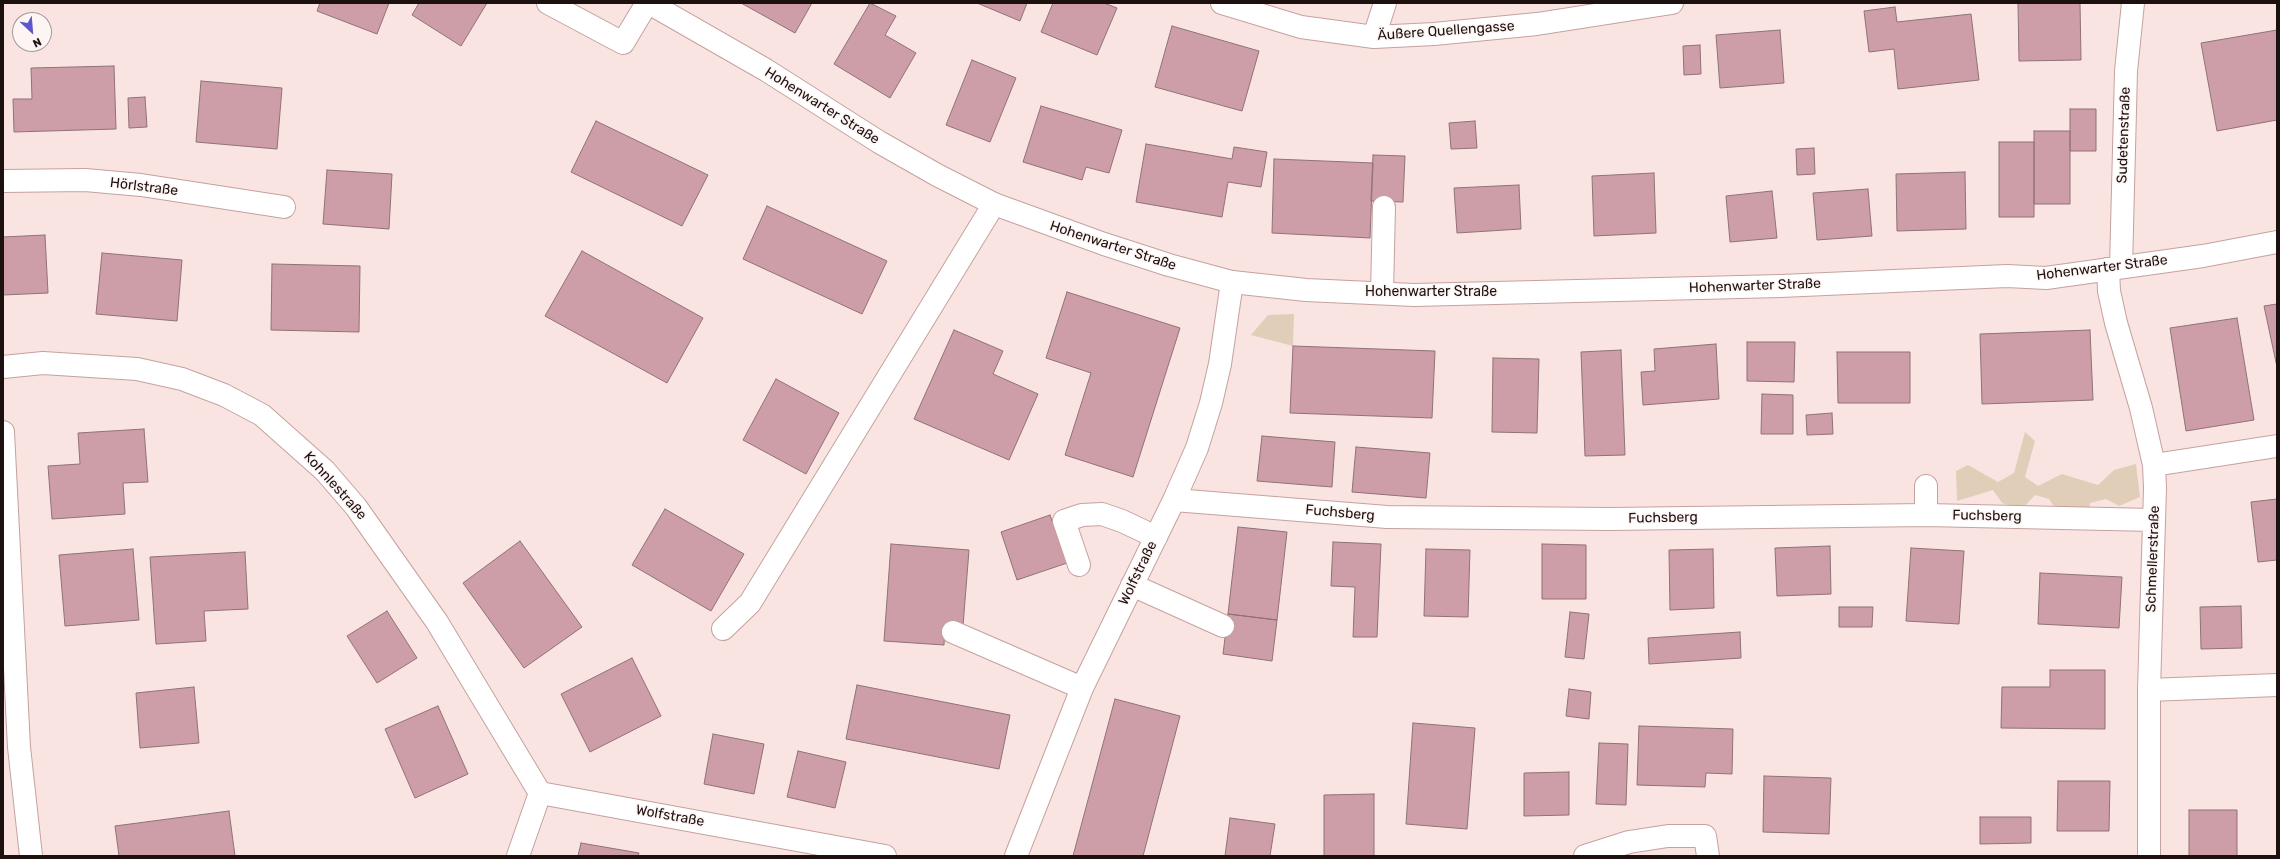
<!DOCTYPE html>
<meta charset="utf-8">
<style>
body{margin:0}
#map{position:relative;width:2280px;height:859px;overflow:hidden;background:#fae4e1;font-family:Rubik,sans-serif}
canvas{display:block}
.frame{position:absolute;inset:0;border:4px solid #1c110f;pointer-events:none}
.north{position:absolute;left:12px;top:12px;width:40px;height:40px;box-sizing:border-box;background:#fdf5f4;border:1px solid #a39a98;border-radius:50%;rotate:154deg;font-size:11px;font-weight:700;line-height:16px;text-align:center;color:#1c110f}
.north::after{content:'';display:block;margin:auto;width:14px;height:18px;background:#5c57cf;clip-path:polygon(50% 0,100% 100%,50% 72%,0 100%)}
</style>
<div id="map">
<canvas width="2280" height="859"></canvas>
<div class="frame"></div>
<div class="north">N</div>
</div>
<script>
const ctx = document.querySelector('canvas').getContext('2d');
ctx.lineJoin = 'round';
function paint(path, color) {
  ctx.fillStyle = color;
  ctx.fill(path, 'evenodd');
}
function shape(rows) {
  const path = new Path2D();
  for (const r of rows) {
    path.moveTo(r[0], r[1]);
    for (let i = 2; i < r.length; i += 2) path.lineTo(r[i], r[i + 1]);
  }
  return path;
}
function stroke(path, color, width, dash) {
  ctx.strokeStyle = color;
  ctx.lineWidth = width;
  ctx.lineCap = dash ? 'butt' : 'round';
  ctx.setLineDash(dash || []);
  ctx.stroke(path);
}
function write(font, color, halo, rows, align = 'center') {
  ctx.font = font + ' Rubik,sans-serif';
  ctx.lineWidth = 3;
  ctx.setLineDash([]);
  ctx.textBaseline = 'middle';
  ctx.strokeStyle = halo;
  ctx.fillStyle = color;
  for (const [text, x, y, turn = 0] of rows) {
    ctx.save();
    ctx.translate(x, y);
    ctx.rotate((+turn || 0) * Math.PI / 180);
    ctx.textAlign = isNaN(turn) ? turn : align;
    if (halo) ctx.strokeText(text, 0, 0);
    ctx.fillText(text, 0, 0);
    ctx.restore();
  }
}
const green = shape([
 [1294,314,1293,346,1251,335,1268,315],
 [2025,432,2035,441,2025,477,2038,486,2062,474,2098,485,2114,470,2136,464,2140,497,2119,506,2106,499,2090,503,2089,512,2058,513,2049,499,2035,495,2022,509,2002,503,1993,490,1957,501,1956,471,1968,465,1998,482,2014,473]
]);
const building = shape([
 [320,3,389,3,377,34,317,11,320,3],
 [419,3,487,3,461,46,412,15,419,3],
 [741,3,812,3,795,33,741,3],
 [870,3,896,16,885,35,916,53,890,98,834,64,870,3],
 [977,3,1027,3,1020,21,977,3],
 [1053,3,1104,3,1117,8,1097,55,1041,32,1053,3],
 [2018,3,2080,3,2081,60,2019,61,2018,3],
 [1895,7,1897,22,1971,14,1979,80,1898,89,1894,49,1869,52,1864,11,1895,7],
 [1172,26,1259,51,1242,111,1155,87,1172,26],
 [1780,30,1784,83,1720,88,1716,35,1780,30],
 [2277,30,2277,120,2217,131,2201,43,2277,30],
 [1700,45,1701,74,1684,75,1683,46,1700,45],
 [972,60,1016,78,990,142,946,125,972,60],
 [114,66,116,129,14,132,13,99,32,99,31,68,114,66],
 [201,81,282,88,277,149,196,142,201,81],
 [145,97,147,127,129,128,128,98,145,97],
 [1041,106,1122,130,1109,173,1086,167,1082,180,1023,162,1041,106],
 [2070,109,2096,109,2096,151,2070,151,2070,109],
 [596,121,708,175,682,226,571,172,596,121],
 [1475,121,1477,148,1451,149,1449,123,1475,121],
 [2034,131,2070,131,2070,204,2034,204,2034,131],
 [1999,142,2034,142,2034,217,1999,217,1999,142],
 [1146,144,1232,159,1234,147,1267,152,1261,187,1228,182,1222,217,1136,202,1146,144],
 [1814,148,1815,174,1797,175,1796,149,1814,148],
 [1373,155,1405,156,1403,202,1371,201,1373,155],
 [1274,159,1373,163,1370,238,1272,233,1274,159],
 [327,170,392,174,389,229,323,224,327,170],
 [1965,172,1966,229,1897,231,1896,174,1965,172],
 [1654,173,1656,233,1594,236,1592,176,1654,173],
 [1519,185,1521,229,1457,233,1454,188,1519,185],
 [1868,189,1872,236,1817,240,1813,193,1868,189],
 [1772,191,1777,238,1730,242,1726,196,1772,191],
 [767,206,887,261,862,314,743,259,767,206],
 [45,235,48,293,3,295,3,237,45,235],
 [582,251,703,318,667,383,545,316,582,251],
 [102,253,182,260,177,321,96,314,102,253],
 [272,264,360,266,359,332,271,330,272,264],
 [1067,292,1180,328,1133,477,1065,455,1091,373,1046,358,1067,292],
 [2277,304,2277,367,2264,306,2277,304],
 [2237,318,2254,420,2186,431,2170,328,2237,318],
 [954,330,1003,351,993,374,1038,394,1009,460,914,419,954,330],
 [2090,330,2093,400,1982,404,1980,334,2090,330],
 [1747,342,1795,342,1794,382,1747,381,1747,342],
 [1716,344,1719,399,1643,405,1641,372,1655,371,1654,349,1716,344],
 [1293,346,1435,351,1432,418,1290,413,1293,346],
 [1621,350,1625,455,1585,456,1581,352,1621,350],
 [1837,352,1910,352,1910,403,1838,403,1837,352],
 [1493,358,1539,359,1537,433,1492,432,1493,358],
 [776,379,839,413,806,474,743,440,776,379],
 [1762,394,1793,395,1793,434,1761,434,1762,394],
 [1832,413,1833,434,1807,435,1806,415,1832,413],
 [144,429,148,482,123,483,125,514,52,519,48,466,80,464,78,433,144,429],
 [1262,436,1335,442,1332,487,1257,481,1262,436],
 [1356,447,1430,453,1426,498,1352,492,1356,447],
 [2277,499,2277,560,2258,562,2251,502,2277,499],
 [665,509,744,554,711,611,632,565,665,509],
 [1050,515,1067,563,1017,580,1001,532,1050,515],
 [1238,527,1287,532,1277,620,1228,614,1238,527],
 [520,541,582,627,524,668,463,583,520,541],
 [1333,542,1381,544,1377,637,1353,637,1355,587,1331,586,1333,542],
 [891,544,969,550,963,626,945,625,944,645,884,641,891,544],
 [1542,544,1586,545,1586,599,1542,599,1542,544],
 [1830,546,1831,594,1777,596,1775,548,1830,546],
 [1911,548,1964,551,1959,624,1906,621,1911,548],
 [133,549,139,620,65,626,59,555,133,549],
 [1426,549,1470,550,1468,617,1424,616,1426,549],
 [1713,549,1714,608,1670,610,1669,550,1713,549],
 [245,552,248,609,204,611,206,641,156,644,150,557,245,552],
 [2040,573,2122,577,2119,628,2038,624,2040,573],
 [2241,606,2242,648,2201,649,2200,607,2241,606],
 [1839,607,1873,607,1872,627,1839,627,1839,607],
 [387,611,417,658,377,683,347,636,387,611],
 [1570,612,1589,614,1584,659,1565,657,1570,612],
 [1228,614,1277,620,1272,661,1223,654,1228,614],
 [1740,632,1741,658,1649,664,1648,638,1740,632],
 [632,658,661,716,590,752,561,694,632,658],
 [2050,670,2105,670,2105,729,2001,728,2002,687,2050,687,2050,670],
 [857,685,1010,715,999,769,846,739,857,685],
 [194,687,199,743,140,748,136,693,194,687],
 [1569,689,1591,692,1589,719,1566,716,1569,689],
 [1115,699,1180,716,1143,856,1073,856,1115,699],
 [438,706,468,774,415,798,385,729,438,706],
 [1413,723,1475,728,1467,829,1406,824,1413,723],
 [1639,726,1733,729,1732,774,1706,773,1705,787,1637,785,1639,726],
 [713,734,764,744,754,794,704,784,713,734],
 [1599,743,1628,744,1626,805,1596,804,1599,743],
 [798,751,846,762,835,808,787,797,798,751],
 [1569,772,1569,815,1524,816,1524,773,1569,772],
 [1764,776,1831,778,1829,834,1763,832,1764,776],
 [2058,781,2110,781,2109,831,2057,831,2058,781],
 [1374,794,1374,856,1324,856,1324,795,1374,794],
 [2189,810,2237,810,2237,856,2189,856,2189,810],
 [229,811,235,856,119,856,115,826,229,811],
 [1980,817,2031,817,2031,843,1980,844,1980,817],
 [1230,818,1275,824,1270,856,1225,856,1230,818],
 [581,843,639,853,638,856,578,856,581,843]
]);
const service = shape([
 [1382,293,1384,207],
 [1926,515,1926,486],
 [1079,565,1064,521,1082,515,1102,514,1122,521,1156,537],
 [1132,585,1223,626],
 [723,629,750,603,994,204],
 [953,632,1082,688],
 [2149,690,2277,685]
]);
const minor = shape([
 [548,3,623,43,647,3],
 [1222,3,1301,27,1374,37,1434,34,1537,24,1672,3],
 [1374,37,1385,3],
 [3,181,85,180,141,185,284,207],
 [2121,267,2126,71,2133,3],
 [2108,269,2109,291,2116,323,2141,408,2154,465,2155,488,2149,690,2149,856],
 [3,367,43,363,137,369,182,379,224,395,262,415,325,471,356,507,437,622,540,793],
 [3,432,19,747,31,856],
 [2154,465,2277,446],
 [1174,500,1387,517,1609,519,1926,515,2153,520],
 [518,856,540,793,885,856],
 [1016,856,1082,688,1174,500,1197,448,1211,403,1220,364,1232,282],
 [1585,856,1629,842,1668,836,1705,836,1708,856]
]);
const tertiary = shape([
 [649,3,766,70,879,142,937,175,994,204,1104,244,1169,265,1232,282,1306,290,1414,295,1781,286,2007,276,2046,278,2203,256,2277,242]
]);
const streetNames = [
 ["Äußere Quellengasse",1446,31,-4],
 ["Hohenwarter Straße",822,106,32],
 ["Sudetenstraße",2124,135,-88],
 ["Hörlstraße",144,187,7],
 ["Hohenwarter Straße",1113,246,18],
 ["Hohenwarter Straße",2102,268,-7],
 ["Hohenwarter Straße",1755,286,-2],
 ["Hohenwarter Straße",1431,292],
 ["Kohnlestraße",335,486,48],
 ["Fuchsberg",1340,513,5],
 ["Fuchsberg",1987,516,1],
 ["Fuchsberg",1663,518,-1],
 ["Schmellerstraße",2153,559,-88],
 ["Wolfstraße",1138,573,-64],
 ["Wolfstraße",670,816,10]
];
paint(green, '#e0ceb9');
paint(building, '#cd9ea7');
stroke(building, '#907177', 1);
stroke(service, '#c4a29e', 24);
stroke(minor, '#c4a29e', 24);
stroke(tertiary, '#c4a29e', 24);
stroke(service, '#fff', 22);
stroke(minor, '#fff', 22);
stroke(tertiary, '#fff', 22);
write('14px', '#1c110f', '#fdf5f4', streetNames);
</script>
